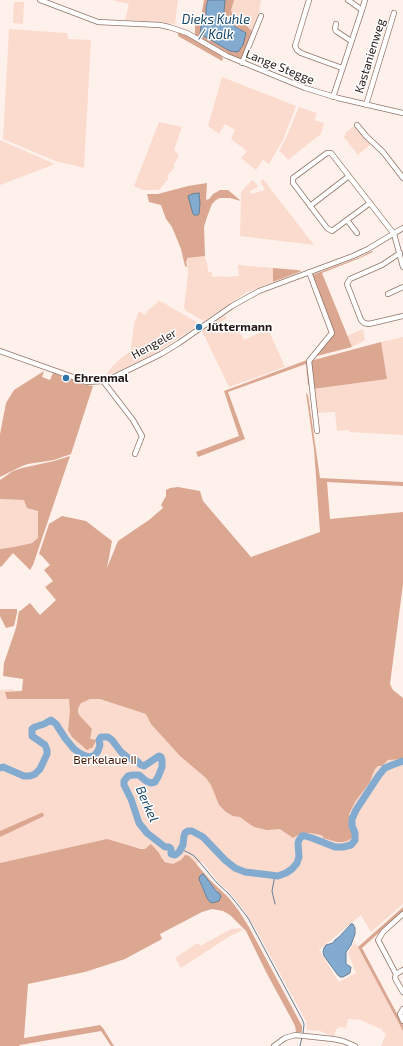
<!DOCTYPE html>
<meta charset="utf-8">
<style>
body{margin:0}
canvas{display:block;background:#fef1eb}
</style>
<canvas width="403" height="1046"></canvas>
<script>
const ctx = document.querySelector('canvas').getContext('2d');
ctx.lineJoin = 'round';
function paint(path, color) {
  ctx.fillStyle = color;
  ctx.fill(path, 'evenodd');
}
function shape(rows) {
  const path = new Path2D();
  for (const r of rows) {
    path.moveTo(r[0], r[1]);
    for (let i = 2; i < r.length; i += 2) path.lineTo(r[i], r[i + 1]);
  }
  return path;
}
function stroke(path, color, width, dash) {
  ctx.strokeStyle = color;
  ctx.lineWidth = width;
  ctx.lineCap = dash ? 'butt' : 'round';
  ctx.setLineDash(dash || []);
  ctx.stroke(path);
}
function write(font, color, halo, rows, align = 'center') {
  ctx.font = font + ' "Exo 2",sans-serif';
  ctx.lineWidth = 3;
  ctx.setLineDash([]);
  ctx.textBaseline = 'middle';
  ctx.strokeStyle = halo;
  ctx.fillStyle = color;
  for (const [text, x, y, turn = 0] of rows) {
    ctx.save();
    ctx.translate(x, y);
    ctx.rotate((+turn || 0) * Math.PI / 180);
    ctx.textAlign = isNaN(turn) ? turn : align;
    if (halo) ctx.strokeText(text, 0, 0);
    ctx.fillText(text, 0, 0);
    ctx.restore();
  }
}
const green = shape([
 [114,0,178,0,175,24,159,22,125,20,129,4,115,1],
 [234,0,261,0,259,14,252,31,231,11],
 [14,2,24,2,23,24,13,23],
 [9,29,67,33,68,39,91,40,84,168,73,165,58,162,3,139],
 [222,77,296,106,283,140,277,150,269,164,263,160,256,170,241,158,247,151,231,139,235,130,225,124,219,134,208,126],
 [299,107,317,113,314,120,324,123,321,134,288,160,285,156,279,151,286,138],
 [159,122,182,127,174,150,179,155,173,166,175,167,167,176,169,178,159,190,143,190,134,186],
 [354,126,371,144,358,155,343,136,346,135,345,133],
 [0,140,2,141,55,164,42,169,0,185],
 [263,179,314,245,240,236,241,201,241,192,252,180,256,183,258,187,250,191,251,194,265,190,260,181],
 [205,256,206,262,207,262,208,272,212,272,212,277,223,276,223,277,239,276,238,265,273,268,273,282,247,292,204,321,202,320,186,311,184,308,188,273,187,258],
 [159,301,164,303,200,324,159,351,104,378,104,377,112,367,120,359,128,353,131,349,134,324,139,311,145,315,148,310],
 [225,315,227,318,217,324,222,334,229,330,228,329,236,324,244,340,268,329,285,367,229,387,202,331],
 [363,329,365,340,352,347,347,336],
 [403,337,403,435,349,432,349,430,337,431,335,412,316,413,313,389,387,379,381,342],
 [0,499,25,500,38,511,38,538,32,543,14,547,0,549],
 [68,687,357,779,403,749,403,904,371,932,361,915,319,950,339,982,356,973,348,953,354,943,357,945,403,1031,403,1046,381,1046,386,1034,382,1031,383,1030,361,1020,348,1019,346,1028,341,1027,336,1029,334,1037,320,1031,307,1030,306,1021,302,1014,255,928,243,909,231,894,219,883,202,862,181,870,162,859,157,852,104,840,0,863,0,690,13,689,14,691,44,688],
 [240,928,243,930,230,936,181,968,175,958,196,944,199,944,200,946,231,929]
]);
const forest = shape([
 [204,0,208,0,206,7,206,15,201,26,200,34,206,37,219,45,233,52,243,45,244,38,239,28,234,26,234,23,228,20,224,12,225,0,234,0,231,11,252,31,242,57,240,59,226,54,195,35,195,25,201,17],
 [180,32,192,38,219,54,223,58,222,61,178,36,178,33],
 [207,183,206,200,209,199,213,194,220,190,228,190,241,201,230,198,220,198,216,200,212,204,207,217,204,227,205,256,187,258,187,261,186,261,187,267,185,266,181,249,172,227,166,219,161,205,149,202,147,194,158,194,188,186],
 [372,251,373,252,360,258,322,273,352,347,313,357,334,333,312,275,360,257],
 [273,268,297,270,302,271,273,282],
 [381,342,387,379,313,389,310,361],
 [307,360,310,386,308,385,306,364,228,392,245,439,198,457,196,452,239,436,224,391],
 [44,371,42,377,50,380,53,373,87,385,93,386,71,454,54,460,28,464,22,466,0,477,0,434,6,403,14,390],
 [306,393,308,395,320,478,403,482,403,486,327,482,330,519,403,512,403,584,390,684,393,690,403,698,403,759,388,760,382,766,378,766,375,769,372,776,370,782,355,802,349,814,353,836,352,838,347,841,343,842,337,842,323,838,323,836,317,834,309,833,298,835,293,838,280,829,267,830,254,827,248,823,240,817,233,816,226,812,219,805,211,785,206,778,180,756,151,724,146,714,143,713,100,699,90,699,81,703,78,708,78,713,80,716,92,729,90,738,91,739,96,740,95,743,92,748,90,748,88,750,87,750,72,737,68,730,70,711,69,699,7,699,5,692,22,691,23,679,3,676,4,663,16,628,19,611,20,611,30,603,40,615,56,600,45,587,53,581,44,570,50,565,42,556,39,554,49,524,62,516,86,521,112,541,107,568,118,541,149,520,163,508,161,505,166,496,166,490,170,488,178,487,200,491,203,501,251,557,320,532,314,449],
 [70,456,33,565,30,570,13,553,1,567,0,566,0,549,14,547,32,543,38,538,38,511,27,508,24,500,0,499,0,480,13,471,22,468,54,461],
 [0,609,17,609,17,613,14,626,6,628,0,616],
 [41,813,43,813,44,816,40,818,0,837,0,831],
 [107,839,141,849,145,849,151,844,159,853,161,857,165,862,173,864,181,860,185,855,189,856,193,860,210,880,229,898,239,911,249,927,302,1026,302,1032,296,1032,295,1026,292,1020,266,972,246,931,230,915,223,911,212,909,202,912,160,934,162,939,125,959,85,972,28,984,24,1038,100,1025,103,1028,114,1046,111,1046,101,1031,20,1045,19,1046,0,1046,0,863],
 [205,876,210,884,219,893,210,902,207,898,200,882],
 [403,907,403,911,362,948,403,1025,403,1031,358,947]
]);
const water = shape([
 [208,0,225,0,224,12,228,20,234,23,234,26,246,33,243,45,238,52,230,51,200,34,201,26,206,15,206,7,208,0],
 [199,193,200,203,199,214,198,215,194,215,193,214,188,196,192,194,199,193],
 [203,874,205,876,216,891,219,893,221,896,219,901,212,903,210,902,207,898,199,879,200,876,203,874],
 [351,924,353,924,355,928,355,934,351,945,346,952,346,964,351,967,350,973,343,977,340,977,337,974,324,956,323,952,324,948,326,945,333,943,335,940,339,937,351,924]
]);
const stream = shape([
 [181,849,193,855,197,859,217,883,229,894,238,905,248,918,302,1019,304,1024,303,1034],
 [275,875,272,891,275,904],
 [300,1046,302,1037]
]);
const river = shape([
 [0,768,3,767,24,776,30,776,35,774,40,769,47,754,47,750,45,745,32,736,32,729,35,727,44,724,51,720,56,724,65,738,74,749,81,754,88,757,94,756,98,751,100,745,99,740,101,737,108,737,112,740,121,752,127,757,137,761,141,765,144,766,159,756,161,757,162,760,162,767,158,777,155,782,151,783,146,781,139,775,133,775,128,776,124,781,124,785,131,799,139,823,147,833,165,847,169,847,171,849,171,854,175,855,179,852,183,845,184,836,185,833,188,831,192,831,203,837,225,860,235,868,245,872,270,875,278,876,286,873,292,869,297,863,299,857,298,843,299,840,302,836,305,836,312,838,335,847,343,847,351,845,355,840,355,833,352,826,352,819,356,810,379,775,385,768,392,765,403,761]
]);
const street = shape([
 [40,0,98,22,160,25,169,27,187,33,227,56,305,88,338,98,403,113],
 [309,0,295,46,297,50,301,53,342,68],
 [362,10,365,0],
 [336,24,335,29,336,31,351,41],
 [242,63,261,16],
 [333,97,362,10,348,0],
 [366,105,394,13],
 [357,125,366,136,383,152,403,178],
 [370,203,332,231,327,228,293,183,293,178,327,153,331,153,394,234,403,267],
 [310,206,349,176],
 [347,220,357,233],
 [400,253,382,265,350,279,347,284,361,320,364,323,369,324,403,316],
 [309,272,332,333,309,361,317,431],
 [388,294,403,287],
 [0,351,87,382,103,381,110,379,161,354,179,343,232,306,259,291,353,256,368,249,403,228],
 [103,381,133,420,142,436,135,454],
 [403,914,383,932,378,940,396,974,395,978,396,980,403,992],
 [396,974,403,970],
 [403,1009,400,1014,403,1021],
 [274,1046,285,1038,295,1035,333,1039,343,1041,355,1046]
]);
const markers = [
 [199,327,4,"#2d74a8"],
 [66,378,4,"#2d74a8"]
];
const streetNames = [
 ["Kastanienweg",370,56,-73],
 ["Lange Stegge",280,67,22],
 ["Hengeler",154,344,-29]
];
const poiNames = [
 ["Jüttermann",207,327],
 ["Ehrenmal",74,378]
];
const parkNames = [
 ["Berkelaue II",105,760]
];
const waterNames = [
 ["Dieks Kuhle",216,20],
 ["/ Kolk",216,35],
 ["Berkel",147,804,66]
];
paint(green, '#fbdbce');
paint(forest, '#dba791');
paint(water, '#82abcf');
stroke(water, '#667f97', 1);
stroke(stream, '#667f97', 1);
stroke(river, '#82abcf', 7);
stroke(street, '#917569', 6);
stroke(street, '#fff', 4.5);
for (const [x, y, r, color] of markers) {
  const dot = new Path2D();
  dot.arc(x, y, r, 0, 2 * Math.PI);
  ctx.fillStyle = color;
  ctx.fill(dot);
  stroke(dot, '#fff', 1.5);
}
write('12px', '#241915', '#fff', streetNames);
write('bold 12px', '#241915', '#fff', poiNames, 'left');
write('12px', '#491a04', '#fff', parkNames);
write('italic 13px', '#154568', '#fff', waterNames);
</script>
